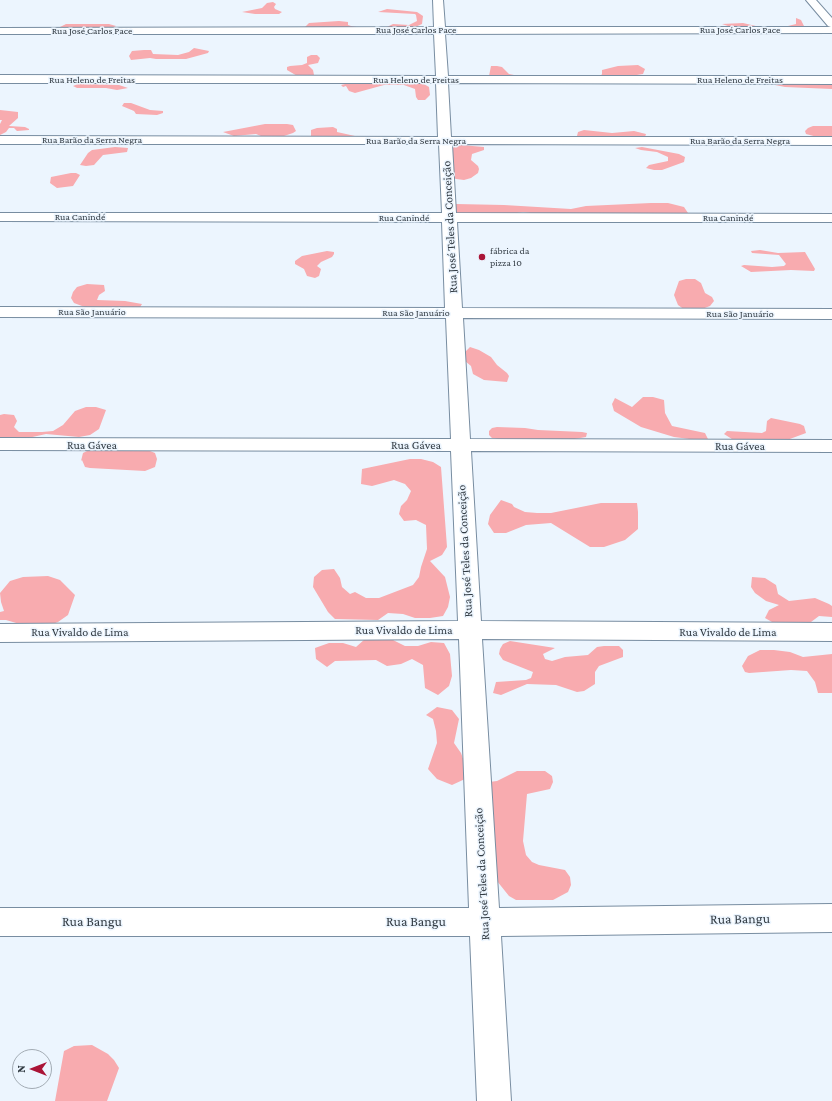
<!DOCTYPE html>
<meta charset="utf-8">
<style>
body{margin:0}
#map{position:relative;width:832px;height:1101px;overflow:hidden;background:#ecf5fe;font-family:"Crimson Pro",serif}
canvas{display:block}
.north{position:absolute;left:12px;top:1049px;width:40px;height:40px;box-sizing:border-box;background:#ecf5fe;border:1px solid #a2abb4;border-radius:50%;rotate:270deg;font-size:11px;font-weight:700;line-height:16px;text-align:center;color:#333c44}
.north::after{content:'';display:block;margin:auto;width:14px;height:18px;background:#aa1437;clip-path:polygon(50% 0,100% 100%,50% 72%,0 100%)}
</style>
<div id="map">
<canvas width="832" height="1101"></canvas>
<div class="north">N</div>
</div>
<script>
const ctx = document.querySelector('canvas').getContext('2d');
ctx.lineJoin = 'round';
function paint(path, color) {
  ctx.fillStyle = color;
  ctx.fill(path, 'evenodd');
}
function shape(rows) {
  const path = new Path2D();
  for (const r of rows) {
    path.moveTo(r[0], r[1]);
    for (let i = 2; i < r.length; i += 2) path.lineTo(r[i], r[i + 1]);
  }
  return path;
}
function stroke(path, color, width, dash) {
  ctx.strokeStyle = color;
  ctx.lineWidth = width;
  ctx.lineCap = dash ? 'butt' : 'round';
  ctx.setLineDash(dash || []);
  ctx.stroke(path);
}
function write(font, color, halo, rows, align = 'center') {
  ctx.font = font + ' "Crimson Pro",serif';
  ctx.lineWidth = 3;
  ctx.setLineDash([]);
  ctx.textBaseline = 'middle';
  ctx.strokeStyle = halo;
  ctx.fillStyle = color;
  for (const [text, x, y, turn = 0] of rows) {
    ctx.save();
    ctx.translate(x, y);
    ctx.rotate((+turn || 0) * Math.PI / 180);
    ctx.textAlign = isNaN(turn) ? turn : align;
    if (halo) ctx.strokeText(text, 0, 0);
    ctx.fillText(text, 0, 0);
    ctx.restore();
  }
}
const forest = shape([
 [273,2,276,4,274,7,275,9,282,12,279,14,255,14,242,12,262,8,267,3],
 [387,9,417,12,423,16,422,24,413,28,385,28,393,24,409,25,417,21,416,15,415,14,378,12],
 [796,18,801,20,804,26,800,29,737,29,722,24,743,23,760,27,788,26,796,24],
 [339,21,348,22,348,25,351,26,362,28,309,29,305,27,309,23],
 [66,24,109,24,116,26,112,28,69,29,60,27],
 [194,48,209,51,208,53,186,59,156,59,150,58,131,60,129,56,132,51,144,50,151,50,153,54,178,55,189,52],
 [311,55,317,55,320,58,318,63,308,65,313,70,314,75,299,77,287,70,287,67,290,66,302,65,307,63,307,57],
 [638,65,645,69,643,74,618,78,600,77,602,74,602,70,618,66],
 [491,66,497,66,502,67,509,74,514,75,505,79,489,76],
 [787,80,811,84,832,84,832,89,785,87,775,85,776,82],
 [353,82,365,84,422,83,429,87,430,95,425,100,418,100,416,97,415,89,404,85,384,85,355,93,349,91,346,86,343,87,341,85],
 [78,84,119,85,128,88,117,90,106,88,77,88,73,86],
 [124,103,131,103,150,110,163,111,163,113,157,115,136,114,134,111,122,106],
 [0,110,18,112,18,118,9,126,25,127,29,129,29,130,17,131,14,128,9,128,6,132,0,135,0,124,2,120,0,120],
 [265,124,287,124,293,125,296,131,293,133,281,137,266,138,256,134,234,136,223,132],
 [813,126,832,126,832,138,821,138,806,134,805,131,808,128],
 [333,127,337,129,337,132,355,136,343,139,314,139,311,136,311,130,317,128],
 [584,130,612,133,634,131,646,134,645,137,582,138,577,136,578,132],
 [461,145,484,147,484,150,472,154,471,160,478,166,479,169,478,173,471,178,464,180,456,179,451,177,449,149],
 [115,147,128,148,127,152,103,155,94,165,86,166,80,165,88,153,92,150],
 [642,147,679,154,685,157,684,162,662,170,654,170,646,168,649,165,668,161,668,157,657,152,641,150,635,148],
 [71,173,76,173,80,175,73,186,57,188,50,183,51,177],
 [651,203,668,203,684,207,688,213,674,216,556,216,523,212,491,217,454,213,456,204,504,205,571,209,586,206],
 [760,250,778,253,805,252,815,269,814,271,791,270,751,272,741,266,744,265,772,267,784,266,786,264,779,255,752,253,751,251],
 [327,251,334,252,334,254,332,257,321,262,317,266,321,269,319,276,315,278,307,276,304,269,295,264,295,261,302,256],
 [686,279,695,279,701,283,705,293,712,297,714,301,710,306,702,309,685,310,678,305,674,295,679,281],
 [87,284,104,285,105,291,99,295,97,300,125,301,142,304,139,309,90,309,74,303,71,298,73,292,77,287],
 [470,347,479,350,491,357,497,365,507,373,509,376,507,382,484,380,473,374,471,366,465,361,465,352],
 [643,397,653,397,664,400,665,413,672,426,705,433,708,439,697,440,674,437,641,427,614,411,612,404,615,398,632,407],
 [86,407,96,407,106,410,99,429,90,435,79,437,46,434,10,442,0,441,0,415,4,414,14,415,17,421,14,427,19,432,42,432,53,431,63,425,75,411],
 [771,418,800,424,804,426,806,433,779,443,735,441,724,434,727,431,762,433,766,431,767,421],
 [497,427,525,428,538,430,582,432,587,433,586,437,569,440,504,440,492,438,489,435,489,431,492,428],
 [145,449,155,453,157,459,155,467,145,471,90,468,85,467,82,460,81,461,83,453,87,451],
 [410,459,421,459,433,462,441,467,447,547,442,555,430,561,445,577,450,597,448,607,443,616,430,618,415,618,403,614,388,613,378,620,335,619,328,612,313,587,314,577,322,570,334,569,340,578,342,587,350,594,355,592,366,598,379,598,413,585,419,577,421,567,427,549,426,525,416,520,404,521,399,514,401,506,407,500,411,491,405,484,394,480,372,486,361,484,362,469],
 [501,500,512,504,514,507,525,512,537,513,551,513,601,503,637,503,638,512,638,529,625,540,604,547,590,547,551,523,526,525,506,533,494,533,488,524,490,515],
 [48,576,60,580,75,595,68,615,58,622,44,627,30,627,6,620,0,620,0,612,4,611,1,602,0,593,10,581,23,577],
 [752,577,765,578,776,585,778,594,789,601,815,598,829,604,832,606,832,617,819,616,811,622,805,629,779,626,765,618,769,610,779,605,766,601,755,593,751,587],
 [379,638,393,640,405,646,418,646,431,642,444,643,450,654,452,676,449,686,438,695,425,688,423,665,412,659,401,664,387,666,376,660,335,661,327,667,316,659,315,648,329,643,343,643,356,647,365,639],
 [510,641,555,648,543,654,545,659,552,661,565,657,588,655,597,647,604,646,619,646,623,650,623,657,599,666,595,672,595,684,584,691,577,692,556,685,527,684,501,695,493,693,496,682,526,680,531,678,533,672,503,660,499,654,500,649,503,644],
 [760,650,774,650,790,652,803,657,832,654,832,693,818,693,815,682,807,671,791,670,749,673,745,672,742,666,748,656],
 [437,707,452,710,459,719,454,743,461,753,466,767,465,779,452,785,437,779,428,769,437,743,436,731,433,719,426,715],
 [517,771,545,771,552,776,553,782,550,789,527,794,523,841,526,855,532,862,539,865,565,870,570,877,571,885,568,892,553,900,516,900,509,896,497,881,489,782,497,781],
 [92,1045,108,1054,114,1060,119,1068,107,1101,55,1101,64,1051,74,1046]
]);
const minor = shape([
 [433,0,443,0,445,27,831,27,828,26,806,0,816,0,832,18,832,33,445,34,448,76,832,76,832,84,448,83,451,137,832,137,832,145,452,144,456,213,832,214,832,222,457,222,462,308,832,309,832,319,463,318,470,439,832,440,832,452,471,451,481,621,832,623,832,641,482,639,499,908,832,904,832,932,501,936,511,1101,477,1101,470,936,0,936,0,908,469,908,459,639,0,642,0,624,458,621,451,451,0,450,0,438,451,439,446,318,0,317,0,307,445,308,442,222,0,221,0,213,442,213,439,144,0,144,0,136,438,137,436,83,0,83,0,75,436,76,434,34,0,34,0,28,434,27,433,0]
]);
const markers = [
 [482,257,4,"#aa1437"]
];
const farStreetnames = [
 ["Rua José Carlos Pace",416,30],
 ["Rua José Carlos Pace",740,30],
 ["Rua José Carlos Pace",92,31],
 ["Rua Heleno de Freitas",92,80],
 ["Rua Heleno de Freitas",416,80],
 ["Rua Heleno de Freitas",740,80],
 ["Rua Barão da Serra Negra",92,140],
 ["Rua Barão da Serra Negra",416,141],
 ["Rua Barão da Serra Negra",740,141],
 ["Rua Canindé",80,217],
 ["Rua Canindé",404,218],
 ["Rua Canindé",728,218],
 ["Rua São Januário",92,312],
 ["Rua São Januário",416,313],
 ["Rua São Januário",740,314]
];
const farPoinames = [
 ["fábrica da",490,251],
 ["pizza 10",490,263]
];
const streetNames = [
 ["Rua José Teles da Conceição",450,227,-93],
 ["Rua Gávea",92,445],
 ["Rua Gávea",416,445],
 ["Rua Gávea",740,446],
 ["Rua José Teles da Conceição",465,551,-93],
 ["Rua Vivaldo de Lima",404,630],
 ["Rua Vivaldo de Lima",80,632],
 ["Rua Vivaldo de Lima",728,632],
 ["Rua José Teles da Conceição",482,874,-93]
];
const nearStreetnames = [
 ["Rua Bangu",740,919,-1],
 ["Rua Bangu",92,922],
 ["Rua Bangu",416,922]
];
paint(forest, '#f8abaf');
stroke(minor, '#788da1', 2);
paint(minor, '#fff');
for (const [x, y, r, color] of markers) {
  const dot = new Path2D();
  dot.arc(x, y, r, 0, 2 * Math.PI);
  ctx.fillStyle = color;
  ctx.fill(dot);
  stroke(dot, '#ecf5fe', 1.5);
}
write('10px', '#333c44', '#ecf5fe', farStreetnames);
write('10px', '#333c44', '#ecf5fe', farPoinames, 'left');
write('12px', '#333c44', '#ecf5fe', streetNames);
write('14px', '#333c44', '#ecf5fe', nearStreetnames);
</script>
